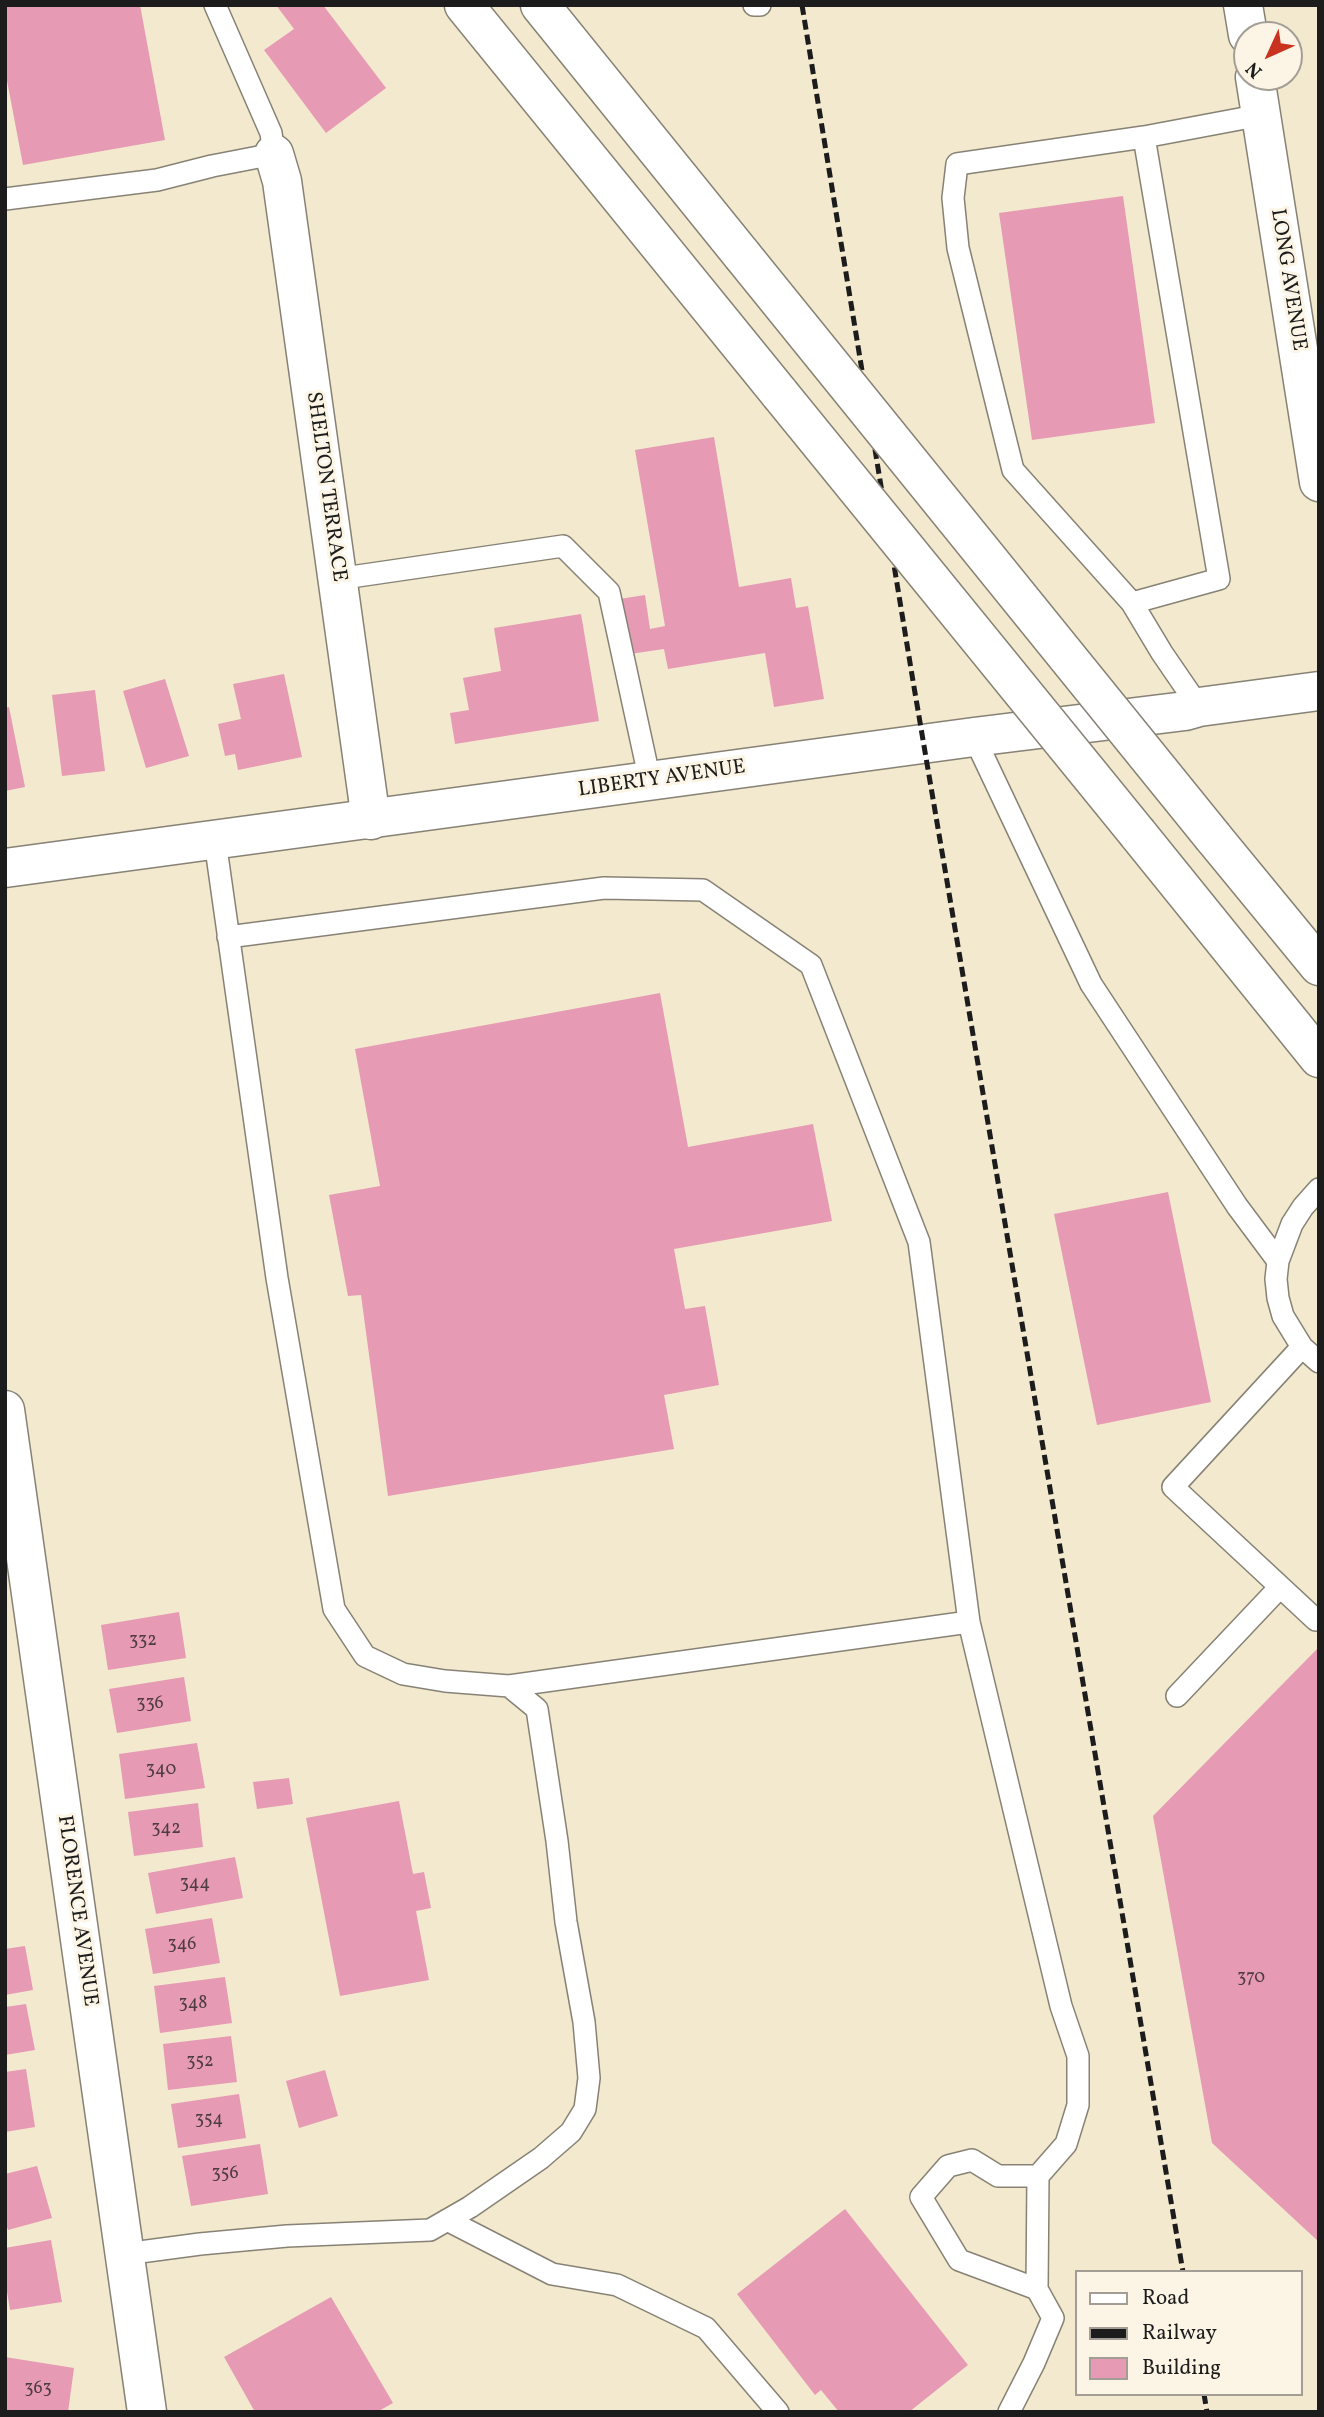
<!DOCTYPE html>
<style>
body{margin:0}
#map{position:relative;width:1324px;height:2417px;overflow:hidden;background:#f2e9ce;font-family:Vollkorn,serif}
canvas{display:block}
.frame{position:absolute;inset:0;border:7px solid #1c1c1c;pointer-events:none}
.legend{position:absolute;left:1075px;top:2270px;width:228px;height:126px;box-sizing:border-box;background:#fcf5e5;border:2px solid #a29e95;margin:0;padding:9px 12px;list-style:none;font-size:21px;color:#1c1c1c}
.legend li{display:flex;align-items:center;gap:14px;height:35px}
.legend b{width:35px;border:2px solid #a29e95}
.north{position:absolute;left:1233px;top:21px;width:70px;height:70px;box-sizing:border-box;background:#fcf5e5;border:2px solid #a29e95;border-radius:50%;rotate:225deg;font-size:19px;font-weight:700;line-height:28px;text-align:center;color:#1c1c1c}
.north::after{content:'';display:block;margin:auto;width:24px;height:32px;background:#c8321e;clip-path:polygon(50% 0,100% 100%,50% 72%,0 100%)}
</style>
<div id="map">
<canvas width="1324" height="2417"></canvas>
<div class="frame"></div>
<ul class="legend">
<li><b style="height:9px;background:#fff"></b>Road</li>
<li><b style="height:9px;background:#1c1c1c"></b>Railway</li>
<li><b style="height:19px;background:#e69ab4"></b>Building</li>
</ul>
<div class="north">N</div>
</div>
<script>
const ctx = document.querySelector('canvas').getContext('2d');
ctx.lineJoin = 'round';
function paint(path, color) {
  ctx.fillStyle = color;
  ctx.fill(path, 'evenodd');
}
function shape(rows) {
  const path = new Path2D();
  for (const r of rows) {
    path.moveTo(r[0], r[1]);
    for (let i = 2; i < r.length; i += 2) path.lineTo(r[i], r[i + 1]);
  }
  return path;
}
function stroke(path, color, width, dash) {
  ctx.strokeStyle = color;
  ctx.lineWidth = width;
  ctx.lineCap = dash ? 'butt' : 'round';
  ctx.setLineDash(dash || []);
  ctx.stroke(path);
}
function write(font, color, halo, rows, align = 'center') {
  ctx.font = font + ' Vollkorn,serif';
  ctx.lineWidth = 6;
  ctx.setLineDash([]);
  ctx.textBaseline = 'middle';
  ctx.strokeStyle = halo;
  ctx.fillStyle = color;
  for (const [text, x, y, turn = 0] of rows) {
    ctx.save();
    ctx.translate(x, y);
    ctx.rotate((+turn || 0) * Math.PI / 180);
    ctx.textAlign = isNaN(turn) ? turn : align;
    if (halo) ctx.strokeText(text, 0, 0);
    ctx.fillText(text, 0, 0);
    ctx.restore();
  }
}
const building = shape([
 [5,5,140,5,165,140,23,165,5,70],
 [276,5,323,5,386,88,326,133,264,50,294,29],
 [1123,196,1155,423,1032,440,999,213],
 [714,437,739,587,791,578,796,608,808,606,824,699,774,707,765,653,668,669,664,649,623,655,613,600,645,595,650,629,665,626,635,450],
 [581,614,599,721,455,744,450,713,469,710,463,678,501,671,494,628],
 [284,674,302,757,238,770,235,754,225,756,218,724,241,719,233,684],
 [165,679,189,756,146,768,123,691],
 [95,690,105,771,62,776,52,695],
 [9,707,25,787,5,791,5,708],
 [660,993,688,1147,813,1124,832,1221,674,1249,685,1309,705,1306,719,1385,664,1395,674,1449,388,1496,361,1295,348,1296,329,1195,380,1186,355,1049],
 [1168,1192,1211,1402,1097,1425,1054,1214],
 [179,1612,186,1658,108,1670,101,1625],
 [1319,1647,1319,2242,1212,2143,1153,1816],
 [184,1677,191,1721,117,1733,109,1689],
 [197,1743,205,1788,125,1799,119,1754],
 [289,1778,293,1804,257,1809,253,1782],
 [399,1801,413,1874,424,1872,431,1908,416,1911,429,1980,340,1996,306,1818],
 [198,1803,203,1847,134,1856,128,1812],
 [235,1857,243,1898,156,1914,148,1873],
 [212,1918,220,1963,153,1974,145,1929],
 [25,1946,33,1990,5,1995,5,1949],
 [225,1977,232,2023,160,2033,154,1986],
 [26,2004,35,2050,5,2055,5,2007],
 [231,2036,237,2082,168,2090,163,2044],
 [26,2069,35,2127,5,2132,5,2072],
 [325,2070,338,2116,299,2128,286,2081],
 [239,2094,246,2138,178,2148,171,2104],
 [260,2144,268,2194,191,2206,182,2156],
 [37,2166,52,2218,8,2230,5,2222,5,2174],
 [845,2209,968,2365,909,2412,839,2412,821,2390,815,2395,737,2294],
 [51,2240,62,2302,10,2310,5,2279,5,2248],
 [331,2297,393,2403,377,2412,255,2412,224,2357],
 [5,2357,74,2368,68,2412,5,2412]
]);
const lane = shape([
 [754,5,760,5],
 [1144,137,957,164,953,198,958,248,1013,470,1132,603,1162,653,1199,707],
 [5,199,157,180,212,166,274,154,271,133,215,5],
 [337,579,563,546,609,592,650,781],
 [1132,603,1219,579,1144,137,1261,115],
 [974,737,1091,984,1237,1206,1278,1261],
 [228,937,604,888,703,890,811,965,919,1242,969,1622,509,1686],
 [1319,1189,1303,1207,1292,1224,1278,1261,1276,1279,1278,1298,1283,1316,1302,1347,1319,1362],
 [1302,1347,1173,1487,1316,1620,1319,1617],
 [969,1622,1061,2006,1078,2056,1078,2105,1066,2144,1038,2176,998,2176,972,2160,948,2166,921,2197,959,2260,1037,2289,1053,2318,1034,2363,1009,2412],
 [1177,1696,1280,1587],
 [447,2220,552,2274,617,2285,706,2328,778,2412],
 [125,2254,200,2244,287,2236,430,2230,470,2207,541,2158,571,2132,585,2109,589,2078,584,2022,566,1922,557,1841,537,1709,509,1686,445,1681,403,1674,365,1656,334,1609,277,1278,215,841],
 [1037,2289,1038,2176]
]);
const street = shape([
 [1243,5,1248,35],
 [1255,77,1319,482],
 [274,154,282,181,371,820],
 [5,1410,147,2412]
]);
const secondary = shape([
 [5,868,974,737,1185,711,1199,707,1319,691]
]);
const highway = shape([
 [464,5,780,394],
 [540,5,742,255],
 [1138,834,1319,1058],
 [1213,837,1319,966]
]);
const rail = shape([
 [802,5,913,681,1183,2272],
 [1204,2394,1207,2412]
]);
const highwayBridge = shape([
 [742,255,1213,837],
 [780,394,1138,834]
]);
const numberNames = [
 ["332",143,1642],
 ["336",150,1705],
 ["340",161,1771],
 ["342",166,1830],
 ["344",195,1885],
 ["346",182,1946],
 ["370",1251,1979],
 ["348",193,2005],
 ["352",200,2063],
 ["354",209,2121],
 ["356",225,2175],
 ["363",38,2390]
];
const streetNames = [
 ["LONG AVENUE",1287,280,81],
 ["SHELTON TERRACE",325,487,82],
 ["LIBERTY AVENUE",662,780,-8],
 ["FLORENCE AVENUE",76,1911,82]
];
paint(building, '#e69ab4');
stroke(lane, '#878275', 24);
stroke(street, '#878275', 41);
stroke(secondary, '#878275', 41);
stroke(highway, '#878275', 41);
stroke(lane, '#fff', 21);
stroke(street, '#fff', 38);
stroke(secondary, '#fff', 38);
stroke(highway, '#fff', 38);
stroke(rail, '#1c1c1c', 5, [10, 5]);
stroke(highwayBridge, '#878275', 41, []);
stroke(highwayBridge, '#fff', 38);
write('18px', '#4e3c42', null, numberNames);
write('21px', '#1c1c1c', '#fcf5e5', streetNames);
</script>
